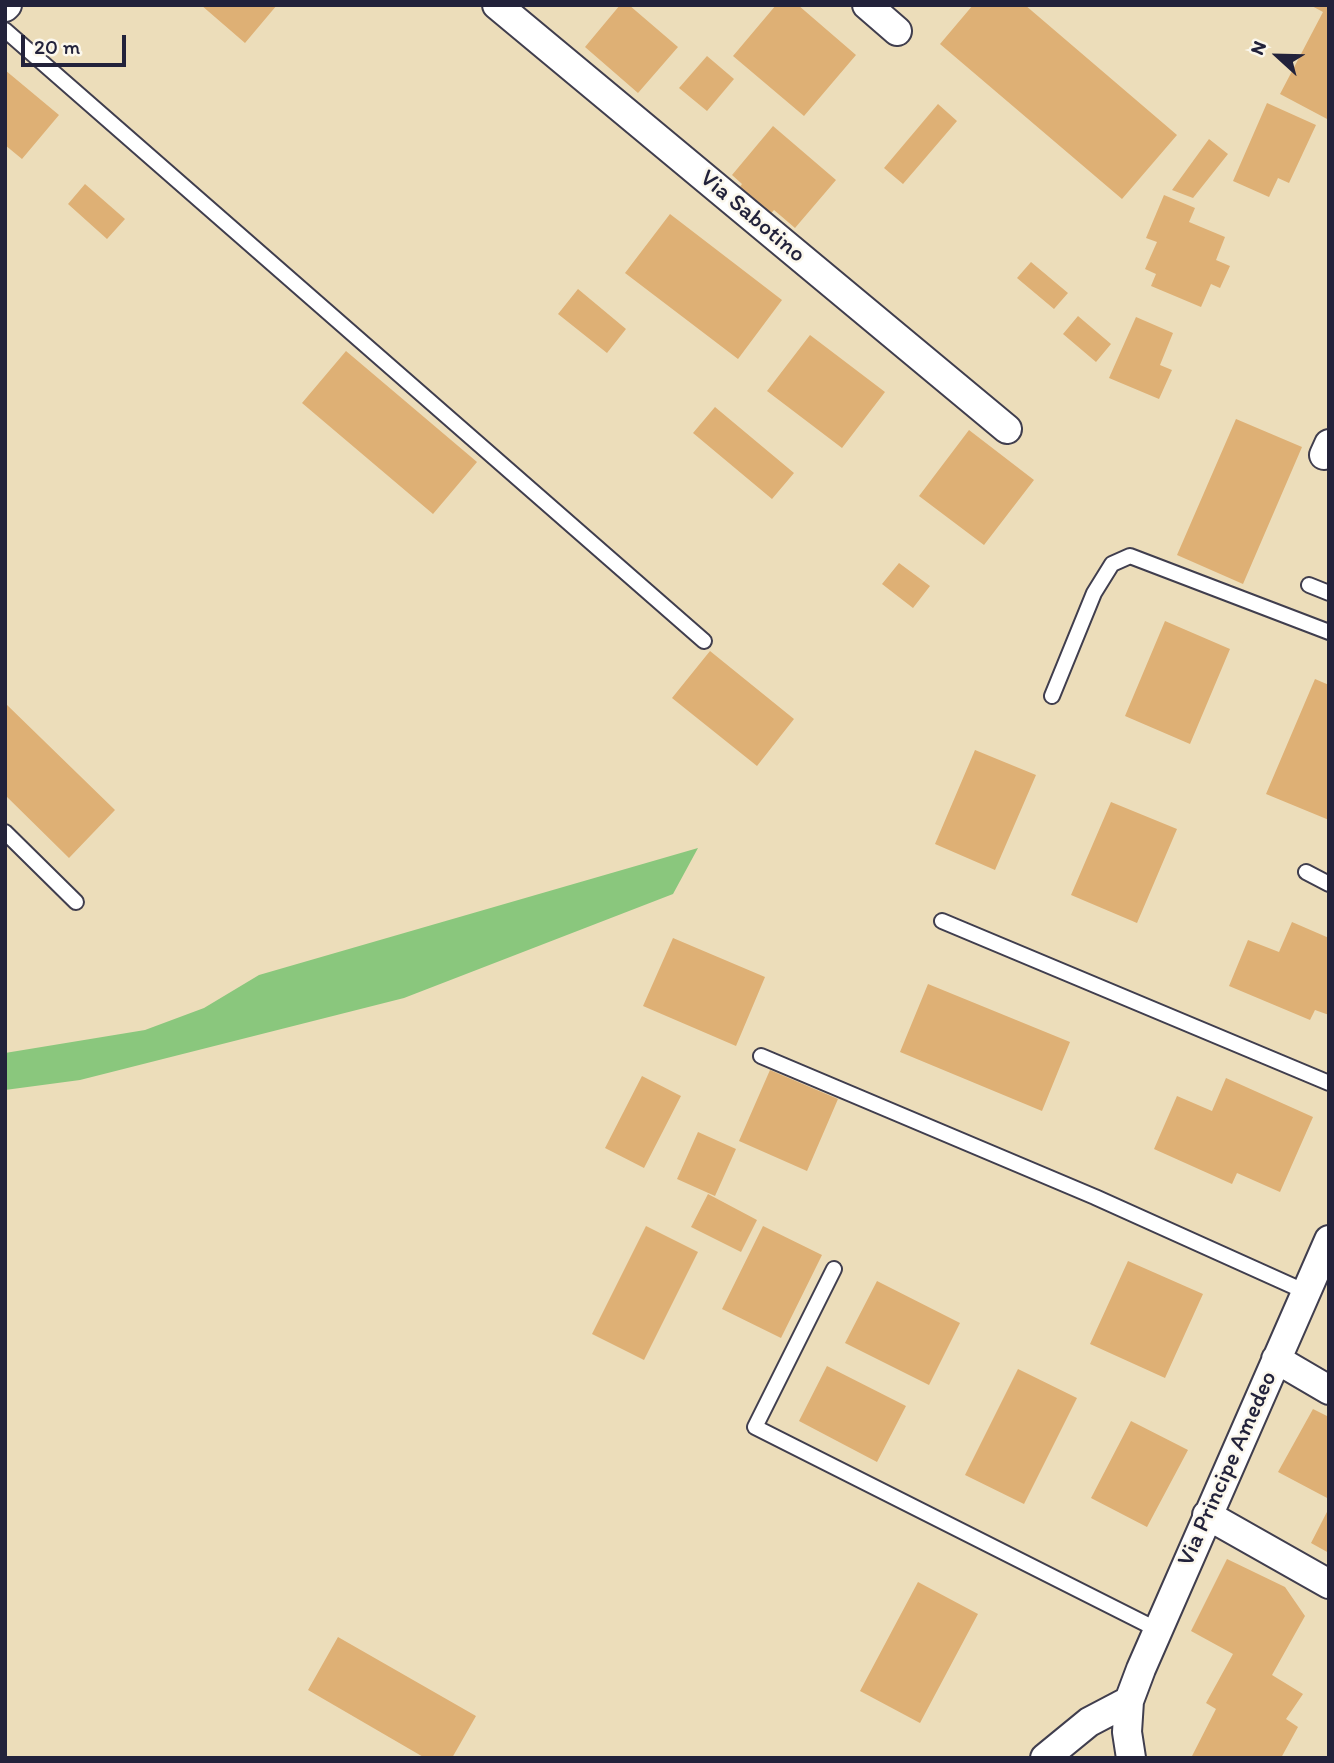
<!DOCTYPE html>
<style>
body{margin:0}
#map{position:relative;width:1334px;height:1763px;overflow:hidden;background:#ecddba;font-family:Itim,sans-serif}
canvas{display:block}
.frame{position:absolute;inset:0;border:7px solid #22223b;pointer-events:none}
.north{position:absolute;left:1243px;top:21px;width:70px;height:70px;-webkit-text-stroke:5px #fbf7ec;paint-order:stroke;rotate:292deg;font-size:19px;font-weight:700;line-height:28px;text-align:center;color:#22223b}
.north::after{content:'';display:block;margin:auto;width:24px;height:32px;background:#22223b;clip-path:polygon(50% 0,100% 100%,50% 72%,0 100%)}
.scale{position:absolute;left:21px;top:35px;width:105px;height:32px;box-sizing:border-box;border:4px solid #22223b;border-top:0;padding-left:9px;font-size:21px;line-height:24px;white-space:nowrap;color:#22223b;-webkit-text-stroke:5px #fbf7ec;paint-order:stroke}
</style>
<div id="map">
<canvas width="1334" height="1763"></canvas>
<div class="frame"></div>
<div class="north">N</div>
<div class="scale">20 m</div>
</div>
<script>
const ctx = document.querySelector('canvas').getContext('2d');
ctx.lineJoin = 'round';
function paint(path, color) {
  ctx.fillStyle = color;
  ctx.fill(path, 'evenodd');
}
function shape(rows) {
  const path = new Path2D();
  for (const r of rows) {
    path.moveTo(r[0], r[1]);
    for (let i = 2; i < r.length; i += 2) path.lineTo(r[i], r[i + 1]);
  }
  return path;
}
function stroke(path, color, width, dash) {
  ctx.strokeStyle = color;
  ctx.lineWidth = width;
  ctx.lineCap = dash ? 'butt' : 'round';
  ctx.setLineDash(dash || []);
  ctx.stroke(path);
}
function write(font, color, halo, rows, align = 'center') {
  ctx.font = font + ' Itim,sans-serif';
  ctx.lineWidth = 5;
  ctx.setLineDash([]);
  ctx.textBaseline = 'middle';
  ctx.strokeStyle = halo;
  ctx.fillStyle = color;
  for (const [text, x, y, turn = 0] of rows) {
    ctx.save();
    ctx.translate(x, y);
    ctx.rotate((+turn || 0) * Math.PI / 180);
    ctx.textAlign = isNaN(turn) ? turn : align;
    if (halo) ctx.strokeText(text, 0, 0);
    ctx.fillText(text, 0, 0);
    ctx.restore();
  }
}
const green = shape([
 [698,848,673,894,404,998,80,1080,5,1090,5,1053,145,1030,204,1008,259,975]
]);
const building = shape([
 [201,5,277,5,245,43],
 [620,5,629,5,678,47,638,93,585,47],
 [776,5,798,5,856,55,804,116,733,56],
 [973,5,1025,5,1177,135,1122,199,940,44],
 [1310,5,1329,5,1329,120,1280,94,1323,12],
 [707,56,734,79,707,111,679,88],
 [5,70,59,115,22,159,5,145],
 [1267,103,1316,125,1289,183,1278,178,1269,197,1233,181],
 [938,104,957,121,903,184,884,168],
 [773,126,836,180,795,228,774,210,767,218,736,192,742,184,732,175],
 [1209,139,1228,154,1193,198,1172,190],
 [85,184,125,219,107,239,68,204],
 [1164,195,1195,208,1189,222,1225,237,1216,260,1230,266,1220,288,1211,284,1201,307,1151,286,1156,274,1145,269,1157,242,1146,238],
 [670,214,782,300,738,359,625,273],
 [1031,262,1068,293,1054,309,1017,278],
 [578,289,626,329,607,353,558,314],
 [1078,316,1111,344,1096,362,1063,334],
 [1136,317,1173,333,1160,365,1172,370,1159,399,1109,378],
 [810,335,885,392,842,448,767,391],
 [346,351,477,462,433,514,302,403],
 [715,407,794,473,772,499,693,433],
 [1236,419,1302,447,1243,584,1177,555],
 [969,430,1034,480,984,545,919,496],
 [899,563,930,586,913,608,882,584],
 [1165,621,1230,649,1190,744,1125,716],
 [710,651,794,719,757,766,672,698],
 [1315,679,1329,685,1329,820,1266,794],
 [5,703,115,810,69,858,5,795],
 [975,750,1036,775,995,870,935,844],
 [1111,802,1177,829,1137,923,1071,895],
 [1292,922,1329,938,1329,1015,1315,1010,1310,1020,1229,986,1248,940,1279,952],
 [673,938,765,977,736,1046,643,1006],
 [928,984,1070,1042,1042,1111,900,1052],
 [770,1070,838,1099,807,1171,739,1141],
 [642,1076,681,1096,644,1168,605,1148],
 [1226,1078,1313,1117,1280,1192,1237,1173,1232,1184,1154,1149,1177,1096,1212,1111],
 [698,1132,736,1149,715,1196,677,1179],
 [708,1194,757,1220,741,1252,691,1227],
 [646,1226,698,1252,644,1360,592,1334],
 [763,1226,822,1255,781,1338,722,1309],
 [1128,1261,1203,1294,1165,1378,1090,1344],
 [877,1281,960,1323,929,1385,845,1343],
 [827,1366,906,1406,877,1462,799,1421],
 [1018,1369,1077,1398,1024,1504,965,1475],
 [1313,1409,1329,1417,1329,1499,1278,1472],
 [1131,1421,1188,1450,1147,1527,1091,1498],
 [1329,1508,1329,1553,1311,1543],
 [1227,1559,1285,1587,1305,1616,1272,1675,1303,1694,1286,1719,1298,1727,1281,1758,1191,1758,1216,1709,1206,1703,1233,1654,1191,1631],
 [918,1582,978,1614,920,1723,860,1691],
 [338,1637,476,1716,452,1758,425,1758,308,1690]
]);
const lane = shape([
 [5,30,704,641],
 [1309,585,1329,593],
 [1052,696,1094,593,1112,564,1130,556,1329,632],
 [5,832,76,902],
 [1306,872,1329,884],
 [942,921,1329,1083],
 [761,1056,1095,1197,1306,1292],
 [834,1269,755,1427,1158,1630]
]);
const street = shape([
 [497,5,1007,429],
 [867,5,897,31],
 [5,7,7,5],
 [1324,455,1329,444],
 [1276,1359,1329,1390],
 [1207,1515,1329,1584],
 [1045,1758,1089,1722,1129,1701],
 [1131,1758,1127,1732,1129,1701,1141,1669,1329,1240]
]);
const streetNames = [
 ["Via Sabotino",752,217,40],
 ["Via Principe Amedeo",1228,1469,-66]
];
paint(green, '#8ac77d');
paint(building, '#deb075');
stroke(lane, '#403e4e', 18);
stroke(street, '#403e4e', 32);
stroke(lane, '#fff', 14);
stroke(street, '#fff', 28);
write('24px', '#22223b', '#fbf7ec', streetNames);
</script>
